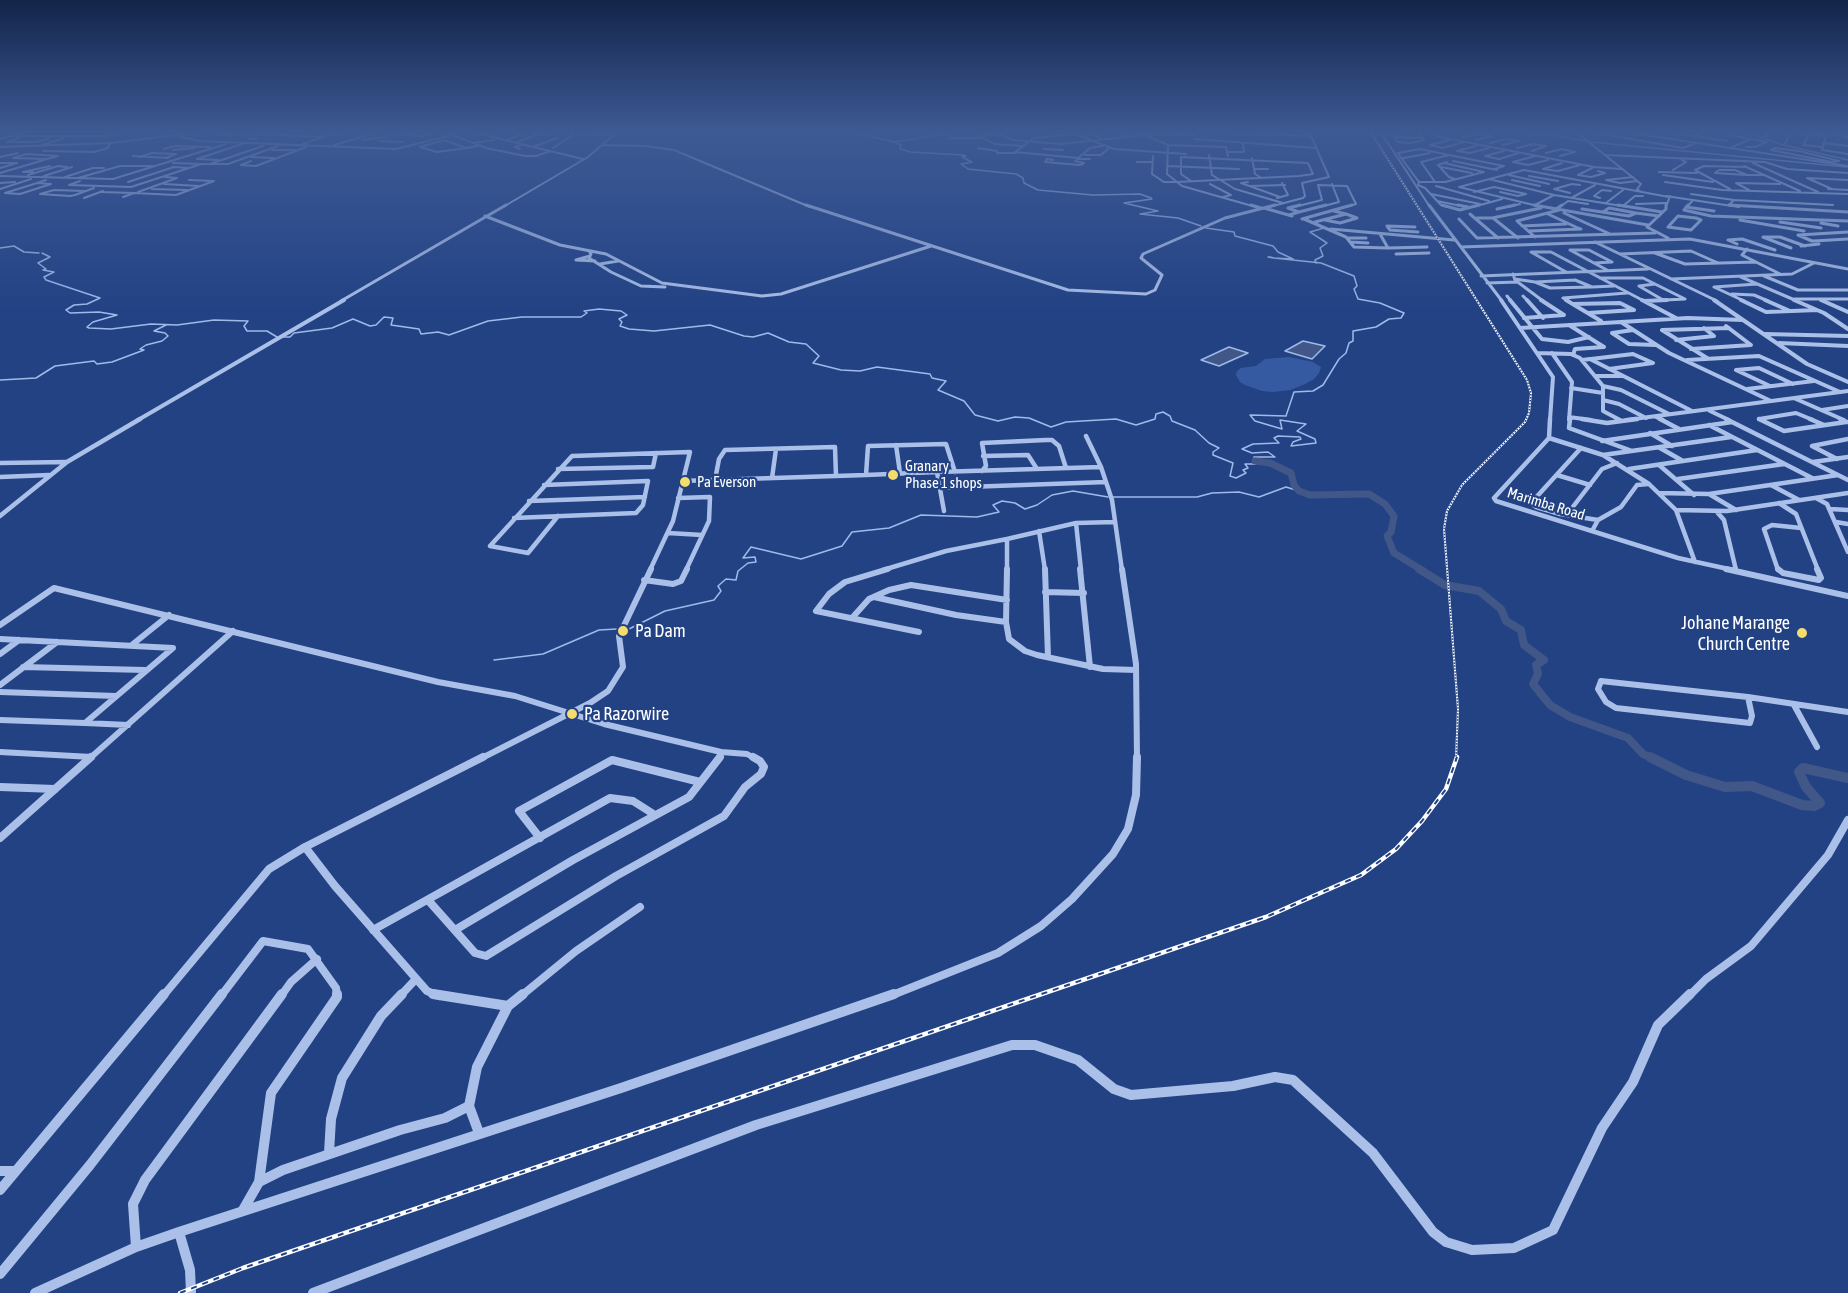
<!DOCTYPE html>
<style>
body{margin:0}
canvas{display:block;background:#224284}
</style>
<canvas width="1848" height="1293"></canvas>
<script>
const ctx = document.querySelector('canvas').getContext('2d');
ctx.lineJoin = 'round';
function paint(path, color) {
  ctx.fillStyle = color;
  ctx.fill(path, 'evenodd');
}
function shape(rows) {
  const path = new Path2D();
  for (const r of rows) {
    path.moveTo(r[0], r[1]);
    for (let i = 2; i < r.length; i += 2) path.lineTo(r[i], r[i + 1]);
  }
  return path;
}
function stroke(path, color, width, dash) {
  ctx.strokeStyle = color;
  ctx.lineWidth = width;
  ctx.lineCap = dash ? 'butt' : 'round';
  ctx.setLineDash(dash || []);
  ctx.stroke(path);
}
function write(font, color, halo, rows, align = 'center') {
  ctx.font = font + ' "Asap Condensed",sans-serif';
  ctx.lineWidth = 4.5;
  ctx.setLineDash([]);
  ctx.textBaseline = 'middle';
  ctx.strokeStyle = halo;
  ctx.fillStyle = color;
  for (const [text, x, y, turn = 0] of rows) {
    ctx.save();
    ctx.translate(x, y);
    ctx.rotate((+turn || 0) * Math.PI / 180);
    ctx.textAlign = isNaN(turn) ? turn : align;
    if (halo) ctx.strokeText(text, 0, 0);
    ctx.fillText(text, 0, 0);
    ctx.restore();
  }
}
const green = shape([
 [1289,357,1313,362,1321,367,1319,373,1314,379,1305,384,1290,390,1273,392,1262,391,1245,385,1240,382,1236,375,1237,371,1241,368,1256,366,1265,359]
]);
const water = shape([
 [1303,341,1325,346,1312,359,1285,351,1303,341],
 [1229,347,1248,353,1219,366,1201,360,1229,347]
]);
const stream = shape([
 [849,131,894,142,901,145,900,149,910,152,963,155,966,156,962,157,972,162,961,164,968,169,1016,174,1023,178,1024,183,1038,190,1093,195,1140,194,1151,198],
 [1485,131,1502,131],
 [1503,131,1553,135,1585,141],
 [1741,131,1780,144,1848,160],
 [894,142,963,131],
 [1591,142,1847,167],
 [1152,199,1124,203,1158,211,1140,214,1178,218,1201,226],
 [1206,228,1234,232,1235,236,1273,246,1278,252,1293,259,1274,258],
 [0,248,14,246,24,252,39,253],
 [42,253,50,257,38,263,46,269,43,270,54,272,44,277,46,280,100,298,87,304,74,305,66,310,70,313,99,312,117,315,93,322,87,327,89,328,111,329,151,324,177,325,214,320,248,321,244,326,247,331,267,331,277,337],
 [1268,257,1270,257,1274,258,1268,257],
 [1316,263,1315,260,1323,256,1320,248,1327,243,1310,232,1324,228],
 [282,337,290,337,294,333,332,328,353,319,370,326,376,325,384,317,393,318,391,325,419,329,421,334,438,332,449,335,488,321,522,317,581,317,587,313,584,311,599,309,621,311,627,315,619,319,622,322,620,326,629,329,654,331,710,325,744,336,753,337,768,333,789,342,806,344,819,356,813,363,841,370,860,371,877,367,930,374,932,378,946,381,938,390,964,401,975,415,998,421,1015,417,1029,418,1051,427,1066,422,1116,419,1136,425,1155,419,1156,414,1163,412,1170,416,1172,421,1195,430,1209,443,1219,448,1213,452,1213,455,1233,463,1230,476,1236,478,1246,473,1243,470,1248,468,1245,464,1256,464,1253,461,1255,461,1254,457,1275,457,1268,452,1252,453,1242,449,1253,444,1279,443,1274,438,1278,436,1300,437,1301,439,1293,442,1291,446,1316,443,1315,439,1297,431,1306,424,1280,420,1282,429,1255,421,1250,415,1286,416,1294,392,1313,391,1323,385,1339,359,1346,353,1349,343,1353,341,1353,331,1376,327,1389,319,1401,318,1404,313,1380,303,1358,299,1354,289,1357,286,1354,276,1321,263,1274,258],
 [0,380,36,378,55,366,94,361,97,364,112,362,144,350,140,349,146,345,162,341,168,336,165,333,154,331,166,325],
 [1113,497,1197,497,1212,493,1239,492,1259,497,1286,487,1299,491],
 [627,630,665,611,714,600,721,591,718,586,726,579,736,580,738,571,748,563,756,562,755,557,743,558,751,547,801,559,842,546,852,532,889,528,921,515,977,517,999,512,993,505,1002,501,1015,503,1025,509,1037,505,1052,495,1073,491,1108,497],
 [494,660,543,654,599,630,617,629]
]);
const riverFar2 = shape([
 [1255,461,1270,463,1291,473,1294,485,1299,491,1310,495,1369,494,1385,504,1394,516,1391,532,1387,536,1394,553,1422,570]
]);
const riverFar1 = shape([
 [1419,569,1445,585,1479,591,1501,609,1506,621,1521,630,1524,645,1544,660,1536,665,1538,674,1533,684,1550,705,1570,717,1628,738,1643,754,1653,759]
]);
const river = shape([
 [1650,757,1686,775,1725,787,1752,786,1802,805,1814,806,1820,803,1806,787,1799,772,1803,768,1848,778]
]);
const minorFar6 = shape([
 [442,131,486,148,525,156,536,156,550,151],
 [468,131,583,159],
 [543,131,613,135],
 [968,131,972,131],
 [991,131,1013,140,1061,144,1154,134,1194,135],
 [1068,131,1114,149,1186,154],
 [1135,131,1168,145,1226,147,1228,156],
 [1189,131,1311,136],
 [1380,131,1430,207],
 [1389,131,1417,132,1424,140,1411,143,1398,142,1389,131],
 [1432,131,1437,136,1445,138,1594,167,1621,169],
 [1538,131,1577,132],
 [1575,131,1641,184,1637,189,1641,192],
 [1619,131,1848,166],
 [1660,131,1727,141],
 [1792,131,1826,136,1822,150,1848,154],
 [1822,131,1848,137],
 [378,132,422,136,433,134],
 [484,132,524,133],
 [1029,132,1038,131],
 [1417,132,1434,132],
 [238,133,323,137],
 [1596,133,1683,148,1696,143],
 [1810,133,1803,145,1823,147],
 [334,134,354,131],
 [1073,134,1034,138,1015,152,1078,158,1090,148,1103,146],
 [233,135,216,134,241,132],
 [1696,135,1704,132,1699,131],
 [1729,135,1767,142,1755,147,1746,147],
 [10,136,107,136,124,131],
 [178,136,199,141,396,149,452,135],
 [980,136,1027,131],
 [980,136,994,144,1023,146],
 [1394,137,1422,138],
 [1463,137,1479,134,1492,136,1476,140],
 [1765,137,1770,131],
 [19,138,7,142,36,142,50,138],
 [950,138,981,138],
 [1100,138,1090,133,1117,131,1130,136],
 [0,139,30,131],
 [249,139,257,139],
 [1194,139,1316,148],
 [363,140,385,137],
 [444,140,466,148,437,152,420,147,444,140],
 [507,140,529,131],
 [1450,140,1430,145,1443,148,1464,142],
 [380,141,403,142],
 [518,142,537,134,548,134],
 [474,143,494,140],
 [1490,143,1506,139,1519,141,1503,145],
 [1785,143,1792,131],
 [1824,143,1848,146],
 [303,144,340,131],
 [42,145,64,138],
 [334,145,376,133],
 [602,145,645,146,674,150,810,207],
 [1168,145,1167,174,1182,186,1256,207],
 [535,146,558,138],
 [1476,146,1457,151,1470,153,1489,148],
 [0,147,110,143,210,131],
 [466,148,478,146],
 [553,148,573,135],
 [978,148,997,151,997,153,1016,153],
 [1517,148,1533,144,1546,146,1532,151],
 [1730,148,1751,139],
 [1774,148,1799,151,1839,161,1832,162,1771,150,1774,148],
 [164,149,175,146,210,147],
 [520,149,515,147,523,144],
 [1044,149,1063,150],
 [173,150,195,148],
 [272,150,295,150],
 [43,151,94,152,108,148,110,143],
 [1504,151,1485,156,1499,159,1519,153],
 [1228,152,1244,152,1243,144],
 [1546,153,1562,149,1575,152,1560,156],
 [26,154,58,156,47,159,13,158,26,154],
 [1085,155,1101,155,1109,148],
 [1209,155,1212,175,1235,189,1283,203],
 [1449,155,1504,166,1495,169],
 [1605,155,1765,162,1787,169,1848,173],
 [133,156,168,158],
 [1153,156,1152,174,1164,182,1177,182,1299,176,1313,174,1308,163,1181,157,1181,174,1191,181],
 [1535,156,1513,162,1528,165,1548,160],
 [0,157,18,153],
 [139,157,152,153,176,154,166,158],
 [251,157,274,158],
 [1252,158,1255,174,1260,177],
 [1404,158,1430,153],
 [1077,159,1090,159],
 [218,160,197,159,242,144],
 [1053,160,1047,159,1045,162,1080,165,1084,163,1075,161],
 [251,161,241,165,256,166,306,147],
 [1453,161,1497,170],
 [1137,162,1153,162],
 [1447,162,1438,165,1449,177,1455,179],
 [0,163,17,163,0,168],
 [173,163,201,164,189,168],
 [1562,163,1543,169,1558,171,1580,165],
 [1753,163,1818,192],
 [201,164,228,164,278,146],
 [210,164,263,146],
 [1167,166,1239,169],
 [1744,166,1800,191],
 [1441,167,1472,173],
 [1594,167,1578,175,1591,177,1605,173,1598,171],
 [1254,169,1268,169],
 [1673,170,1686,162,1682,160],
 [1719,170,1735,170,1747,175,1715,173,1719,170],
 [33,172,23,172,50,166],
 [1659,172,1697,173],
 [0,173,47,159],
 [28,175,58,166,67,167],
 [1509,175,1549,184],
 [1663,175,1713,182],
 [1747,175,1765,175],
 [0,176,113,179,226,144],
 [44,176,72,167],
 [1529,176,1558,181],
 [65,177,93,168,104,168],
 [1633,177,1606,180,1620,183,1637,181],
 [78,178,120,166,153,166],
 [1489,179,1554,195,1628,207],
 [1512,180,1540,186],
 [80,181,69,185,131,187,189,168,174,167],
 [128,182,174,167,172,167],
 [1248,182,1241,183,1280,197],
 [1419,182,1445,182,1484,172,1444,163],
 [1435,182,1421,162,1449,155,1420,149,1398,153,1401,158,1404,158,1402,159,1419,182,1418,185,1425,188,1441,205,1447,207],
 [1665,182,1722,190,1848,194],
 [0,183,15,182],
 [37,183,51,184,20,194,5,193,37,183],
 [37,183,46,180],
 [164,184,199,186],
 [1210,184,1231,195,1223,197],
 [1250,186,1285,185],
 [1436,186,1489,201],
 [0,189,31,179],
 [152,189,187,190],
 [1730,189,1695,170,1704,166,1747,167],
 [1828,189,1848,190],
 [1832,189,1807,178,1848,180],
 [1749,190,1736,183,1780,184],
 [85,191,54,190,40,194,70,196,75,195,94,188],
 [101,192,134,193,123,197],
 [138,192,177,178,165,177],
 [1474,192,1494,187,1526,194,1518,196,1500,192],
 [134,193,176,195,214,181,189,180],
 [1570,193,1554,189,1572,184,1580,185],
 [1431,194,1480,204],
 [1691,194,1734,200],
 [1666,196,1739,207],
 [1573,197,1595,185],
 [84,198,103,191],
 [1277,198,1288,195,1282,183],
 [1600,198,1594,196,1602,190,1611,191],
 [1437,201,1466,207],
 [1606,203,1623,190],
 [1636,204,1666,203],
 [1535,205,1554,195],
 [1729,205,1734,200,1833,205],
 [1623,206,1635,196,1643,196],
 [503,207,588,157,618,131],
 [1269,207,1303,198,1305,196,1302,183,1329,177,1309,131],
 [1294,207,1322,200,1318,185,1347,186,1356,204,1346,207],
 [1320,207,1339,202,1332,184],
 [1473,207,1502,199],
 [1508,207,1520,204],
 [1542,207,1459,187,1524,170,1669,197],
 [1560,207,1568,201,1588,204],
 [1666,207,1670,196],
 [1687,207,1693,200]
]);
const minorFar5 = shape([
 [806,205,1068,290,1146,294,1155,290,1162,275,1141,258,1143,254,1225,218,1275,205],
 [1251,205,1261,208],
 [1429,205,1502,301],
 [1442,205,1460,210,1479,205],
 [1458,205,1468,207],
 [1534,205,1648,225],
 [1618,205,1662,212],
 [1666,205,1666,209,1647,227,1668,238],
 [1688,205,1684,210,1711,216,1848,221],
 [1729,205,1848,212],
 [1686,207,1714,211],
 [1264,208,1292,216],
 [1497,209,1515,205],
 [1556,209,1562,205],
 [1582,209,1629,216,1636,213,1659,216],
 [1299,212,1326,205],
 [1603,212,1609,208,1636,213],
 [1564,213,1610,234],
 [1470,214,1498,238],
 [1548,214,1580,229],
 [1289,215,1299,212,1288,208,1300,205],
 [485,216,560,245,606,254,662,283,762,296,781,294,931,246],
 [1678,216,1696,218,1701,220,1691,230,1668,227,1678,216],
 [1477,218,1492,218,1541,208],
 [1493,218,1518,238],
 [1302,219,1352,205],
 [1304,219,1346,237,1354,247,1388,248,1380,234],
 [1459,219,1477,238,1655,233],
 [1325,220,1340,223,1357,218,1346,214],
 [1740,220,1804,231],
 [1315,222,1346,214,1334,211],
 [1780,222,1821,228],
 [1821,223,1838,226],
 [1522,226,1566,224],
 [1415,227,1387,226,1390,230,1418,232],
 [1331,229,1454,240],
 [1529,231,1581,229],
 [1535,237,1517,221,1559,210],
 [1347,238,1366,238],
 [1812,241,1798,235,1848,232],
 [1813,241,1848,239],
 [1350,242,1368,243],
 [1595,242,1717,301],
 [1737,244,1728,240,1742,239,1775,250],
 [1801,246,1819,244],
 [1461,247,1690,239,1848,269],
 [1388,248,1427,247],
 [1791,248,1763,237,1780,237,1805,246],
 [1747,249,1742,255,1780,274],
 [1570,250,1589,250,1612,262,1594,263,1570,250],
 [589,251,591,254,589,258,611,272,641,286,665,287],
 [1655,253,1685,264,1756,262],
 [1396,254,1429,253],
 [1620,254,1691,251,1718,263],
 [590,256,576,260,595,261],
 [1594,263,1607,270],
 [600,264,618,261],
 [1566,272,1531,252,1551,252,1644,301],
 [1513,274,1515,280,1543,301],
 [1481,276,1648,269],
 [1764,276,1798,290,1848,290],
 [1741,277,1797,301],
 [1600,278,1643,278,1685,299,1644,301],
 [1515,279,1535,282],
 [1671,279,1792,274,1814,263],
 [1575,280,1592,287,1550,288,1535,282,1575,280],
 [1487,283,1518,282],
 [1655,284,1639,286,1663,300],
 [1592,287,1614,286],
 [1732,294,1754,295,1768,301],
 [1507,296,1511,301],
 [1523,296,1528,301],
 [1794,299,1848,299],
 [1821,300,1824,301],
 [341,301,506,205],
 [1569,301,1563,298,1627,293],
 [1744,301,1714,287,1757,284]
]);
const minorFar4 = shape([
 [1501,300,1553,377,1550,420],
 [1510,300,1542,339,1568,342,1589,337],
 [1527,300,1543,318],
 [1566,300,1601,321],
 [1642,300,1676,318],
 [1714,300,1807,364,1848,382],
 [1741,300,1766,312,1817,310],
 [1765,300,1790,311],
 [1794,300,1824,313,1848,329],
 [1821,300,1848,312],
 [1644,301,1667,300],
 [1573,304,1620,303,1634,310,1588,313],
 [1524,318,1564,315,1541,300],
 [1621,322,1669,353,1771,401],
 [1569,325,1604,347],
 [1520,328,1688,318,1743,320],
 [1633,330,1612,333,1629,344,1655,345],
 [1765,334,1848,336],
 [1676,340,1714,336,1704,328],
 [1779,343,1848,346],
 [1691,349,1751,345,1726,326],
 [1537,353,1571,354,1580,358,1603,386,1603,411,1620,420],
 [1552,353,1572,382,1569,420],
 [1573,355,1575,349,1604,347],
 [1707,358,1662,330,1729,328],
 [1591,359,1633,354,1653,363,1609,369],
 [1582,360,1590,359,1692,411],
 [1687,360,1759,356,1840,392],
 [1595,376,1621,376],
 [1603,386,1621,390,1669,414],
 [1770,386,1736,370,1759,368,1793,384],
 [1571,388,1603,393],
 [1747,389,1814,381],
 [1796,399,1844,420],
 [1603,400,1619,404,1646,418],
 [1822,410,1848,406],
 [1710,411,1729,420],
 [1569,417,1591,420],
 [1656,417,1663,420],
 [138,420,344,300],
 [1626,420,1848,391],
 [1762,420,1759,419,1796,413,1813,420]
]);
const minorFar3 = shape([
 [1550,419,1549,438,1494,498,1496,501,1678,558,1733,570],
 [1570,419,1569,428,1632,451],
 [1582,419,1607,423,1637,419],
 [1617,419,1621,421],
 [1660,419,1679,429],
 [1726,419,1848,480],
 [1759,419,1784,431,1846,422],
 [1810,419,1824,425],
 [1840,419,1847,422],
 [1709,425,1812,478],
 [1650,433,1672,446],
 [1086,436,1101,467,1112,500,1122,570],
 [1549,438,1603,455,1649,484,1676,510,1695,562],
 [1602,441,1732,422],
 [896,445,900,473],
 [1581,448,1531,503,1536,507,1560,514,1598,520],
 [1660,448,1683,461],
 [1603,455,1731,437],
 [983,456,1028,455,1037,469],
 [1837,459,1812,446,1848,439],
 [1813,462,1848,457],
 [0,463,66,462],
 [1659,465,1694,495],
 [558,469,653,467,656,453],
 [1629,469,1757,450],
 [982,471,986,466,982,443,1046,440,1052,440,1059,446,1066,468],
 [937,472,866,475,868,446,946,444,955,472],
 [1557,475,1590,485],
 [0,477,49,475],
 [772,478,776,449],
 [1678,479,1784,464],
 [715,480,719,459,725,450,835,447,836,476],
 [682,481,866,475],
 [1771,485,1799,500],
 [939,488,1106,482],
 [1659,493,1709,494,1838,475],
 [1709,494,1736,510],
 [678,498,710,497,709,521,686,570],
 [1816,498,1827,504,1848,552],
 [529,501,645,497],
 [1779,503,1796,514,1818,570],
 [1830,509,1848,510],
 [1676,510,1727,511,1848,493],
 [944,511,937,472,1101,467],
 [1717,512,1724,520,1736,570],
 [1576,515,1572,508,1602,469,1617,463],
 [0,516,67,462,140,419],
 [558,516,528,553,490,546,572,456,690,452,673,521,650,570],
 [514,518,636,513,643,505,648,481,544,485],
 [1836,522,1848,524],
 [1039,531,1045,570],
 [1592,531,1598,520,1621,507,1637,485,1648,484],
 [668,533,702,535],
 [883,570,946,551,1007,539],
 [1007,570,1007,539,1076,523],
 [1081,570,1076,523,1115,522],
 [1778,570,1764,529,1772,525,1801,528]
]);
const minorFar2 = shape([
 [888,569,845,582,829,594,816,611,919,632],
 [1007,569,1006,622,1009,639,1025,651,1037,655,1103,669,1136,670],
 [1045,569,1048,657],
 [1080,569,1090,667],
 [1122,569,1136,664,1137,759],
 [1726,569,1848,596],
 [1735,569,1736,571],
 [1778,569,1783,573,1819,580,1821,578,1817,569],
 [644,580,673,584,681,581,687,569],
 [1045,592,1084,593],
 [874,597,956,615,1006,622],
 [852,618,869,599,889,590,911,585,1007,600],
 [0,625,54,588,438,682,515,696,604,724,721,752,747,754,756,759],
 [0,639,173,648,85,723,0,720],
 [133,644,169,615],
 [0,654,19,640],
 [23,667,145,670],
 [1601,681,1748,697,1752,716,1750,723,1616,708,1606,702,1598,689,1601,681],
 [0,685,57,642],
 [0,692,116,696],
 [1748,697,1848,712],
 [1794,705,1817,747],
 [85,723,128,725],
 [0,752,92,757],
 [89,759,233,631],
 [480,759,590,703,608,691,623,667,619,636,651,569],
 [719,759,721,752]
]);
const minorFar1 = shape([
 [0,787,55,789],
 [0,838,91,757],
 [540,838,519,811,612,760,700,782],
 [305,847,335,886,427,991,439,996],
 [428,900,475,953,486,956,616,876,724,816,745,787,761,774,764,767,760,761,753,757],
 [373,930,610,798,633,801,655,815],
 [455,930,573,860,689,797,720,757],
 [163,996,269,869,305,847,483,757],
 [221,996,263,941,308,949,336,988,337,996],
 [281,996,291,982,317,959],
 [400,996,415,980],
 [521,996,576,951,640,907],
 [890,996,998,953,1041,926,1072,899,1113,854,1128,829,1136,795,1137,757],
 [1689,996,1706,979,1751,946,1828,855,1848,820]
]);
const minor = shape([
 [433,994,508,1006],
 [479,1133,469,1106,477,1067,508,1006,523,994],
 [329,1153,331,1119,342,1078,381,1016,402,994],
 [0,1171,15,1171],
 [259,1182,271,1093,337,997,337,994],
 [0,1190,164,994],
 [243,1210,259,1182,283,1170,400,1130,445,1118,469,1106],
 [179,1232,190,1270,191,1293],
 [136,1247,133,1204,145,1180,282,994],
 [0,1274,90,1165,222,994],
 [35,1293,136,1247,179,1232,621,1088,894,994],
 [313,1293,756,1125,1012,1045,1035,1045,1078,1060,1114,1089,1131,1095,1233,1086,1275,1077,1293,1080,1373,1153,1433,1232,1446,1242,1472,1250,1514,1248,1553,1230,1602,1128,1633,1082,1658,1025,1690,994]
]);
const railFar1 = shape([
 [1370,131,1527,380,1531,393,1529,413,1525,422,1462,485,1447,511,1444,529,1458,709,1456,759]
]);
const rail = shape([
 [180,1293,243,1268,1266,917,1361,875,1396,849,1422,821,1446,789,1457,757]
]);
const markers = [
 [893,475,6,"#f4dd6d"],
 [685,482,6,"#f4dd6d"],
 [623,631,6,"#f4dd6d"],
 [1802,633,6,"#f4dd6d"],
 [572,714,6,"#f4dd6d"]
];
const farPoinames = [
 ["Granary",905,466],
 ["Phase 1 shops",905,483],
 ["Pa Everson",697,482]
];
const farStreetnames = [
 ["Marimba Road",1546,504,17]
];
const poiNames = [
 ["Johane Marange",1790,623,"right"],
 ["Church Centre",1790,644,"right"],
 ["Pa Dam",635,631],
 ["Pa Razorwire",584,714]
];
paint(green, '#365aa1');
paint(water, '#405788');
stroke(water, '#9fb9ea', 1.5);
stroke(stream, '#9fb9ea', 1.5);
stroke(riverFar2, '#405788', 7);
stroke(riverFar1, '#405788', 8);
stroke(river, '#405788', 10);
stroke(minorFar6, '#abc0e9', 2);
stroke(minorFar5, '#abc0e9', 3);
stroke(minorFar4, '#abc0e9', 4);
stroke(minorFar3, '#abc0e9', 4.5);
stroke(minorFar2, '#abc0e9', 6);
stroke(minorFar1, '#abc0e9', 8);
stroke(minor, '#abc0e9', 10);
stroke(railFar1, '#fff', 2);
stroke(rail, '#fff', 4.5);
stroke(railFar1, '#224284', 1.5, [1.5]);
stroke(rail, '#224284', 2, [6]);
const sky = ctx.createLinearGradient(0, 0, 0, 312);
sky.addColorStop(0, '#132449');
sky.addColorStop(0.42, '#3e5a94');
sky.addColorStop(1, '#3e5a9400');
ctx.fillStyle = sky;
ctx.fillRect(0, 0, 1848, 312);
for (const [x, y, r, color] of markers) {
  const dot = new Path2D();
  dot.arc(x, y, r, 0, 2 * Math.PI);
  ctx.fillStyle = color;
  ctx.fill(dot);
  stroke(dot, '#224284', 2);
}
write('15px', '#fff', '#224284', farPoinames, 'left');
write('15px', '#fff', '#224284', farStreetnames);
write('18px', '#fff', '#224284', poiNames, 'left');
</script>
